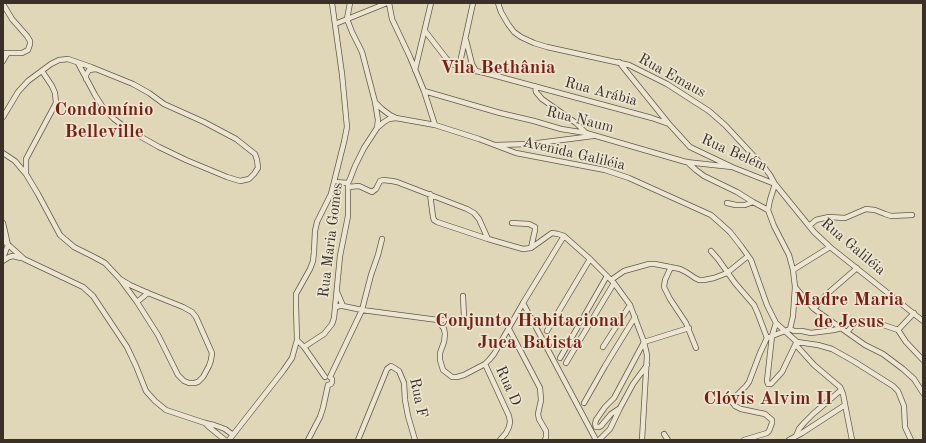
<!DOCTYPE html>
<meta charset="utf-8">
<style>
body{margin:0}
#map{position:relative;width:926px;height:443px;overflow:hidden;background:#e0d7b8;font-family:"Old Standard TT",serif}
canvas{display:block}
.frame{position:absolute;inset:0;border:4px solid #3b3027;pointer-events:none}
</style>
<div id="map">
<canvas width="926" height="443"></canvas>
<div class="frame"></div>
</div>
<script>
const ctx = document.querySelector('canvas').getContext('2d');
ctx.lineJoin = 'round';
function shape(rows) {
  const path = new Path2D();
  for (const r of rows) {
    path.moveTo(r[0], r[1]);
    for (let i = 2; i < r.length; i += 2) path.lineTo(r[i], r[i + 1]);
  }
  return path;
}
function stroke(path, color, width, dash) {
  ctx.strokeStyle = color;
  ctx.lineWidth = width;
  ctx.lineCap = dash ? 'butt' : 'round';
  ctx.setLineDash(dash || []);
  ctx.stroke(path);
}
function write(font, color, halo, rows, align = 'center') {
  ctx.font = font + ' "Old Standard TT",serif';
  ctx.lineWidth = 3.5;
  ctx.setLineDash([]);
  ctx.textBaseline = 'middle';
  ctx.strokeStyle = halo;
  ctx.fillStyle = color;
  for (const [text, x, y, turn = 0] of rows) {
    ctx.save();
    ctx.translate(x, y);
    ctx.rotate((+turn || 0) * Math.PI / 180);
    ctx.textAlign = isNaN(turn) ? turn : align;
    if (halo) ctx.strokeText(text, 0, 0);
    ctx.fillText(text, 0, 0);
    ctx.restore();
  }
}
const minor = shape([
 [350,3,347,19,352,32,362,52,375,102,378,120,377,128],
 [389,3,392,19,410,57,424,91,435,125],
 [498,3,501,12,508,24,514,32,521,37,534,43,547,47,629,65,667,84,709,111,725,125,764,167,770,175,775,184,814,232,830,247,923,321],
 [3,4,12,19,27,36,30,41,30,44,28,50,22,53,3,53],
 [335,24,387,3],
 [425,31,446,58,452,64,459,67,489,74,652,118,669,124],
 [466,40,472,64,476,71],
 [3,61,7,54],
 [619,62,669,124,690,147,732,167,775,184],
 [459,67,473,3],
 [415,70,431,3],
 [86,79,86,75,89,70,96,69],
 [535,86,536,92,542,99,576,123,586,133],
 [424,91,500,113,534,121,561,129,586,133,686,162,732,167],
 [375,102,382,109,390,115,396,118,435,125,479,139,516,153,605,170,629,178,711,215,719,222,730,232,741,246,751,260,767,305,776,323,797,342],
 [3,117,18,92,28,81,51,64,59,60,68,59,91,67,133,84,149,93,164,104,204,122,236,139,255,154,257,160,258,168,254,174,249,179,240,181,227,177,186,160,159,147,129,130,114,119,104,109,95,95,78,63],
 [495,145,530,144,593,136],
 [3,153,15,161,26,174,38,194,60,235,74,247,94,257,105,263,120,279],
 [687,162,696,170,704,176,737,192,753,202,768,210],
 [26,173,26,159,56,103,55,93,52,86,42,71],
 [335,182,348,183],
 [348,187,359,186,372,192,376,189,380,181,383,180,392,181,397,182,467,209,474,213,479,219,488,239],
 [430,194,433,217,434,220,437,222,488,239,523,249,531,248,552,233,558,234,564,236,590,259,614,283,630,305,644,342,647,355,642,440],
 [727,203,736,205,745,205,753,202],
 [3,223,8,245,3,258],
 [512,223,529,224,535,227,535,230,531,248],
 [809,226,816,220,820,219,829,217,845,218,866,209,875,210,885,214,891,216,912,215],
 [3,240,24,259,83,287,93,296,127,347,136,366,146,391,155,401,166,410,205,423,214,425,225,429,233,435],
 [711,251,718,259,735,283,754,305,758,314,767,338,790,329,793,316,795,287,793,270,789,255,774,226,768,210,770,200,775,184],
 [3,261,9,257,13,256,21,258],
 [671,267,665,280,664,287,670,299,686,323,696,348],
 [793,270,830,247],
 [120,279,130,285,148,293,183,307,192,312,196,317,212,353,211,360,209,366,203,377,198,382,194,383,189,383,184,381,178,375,158,335,137,302,120,279],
 [611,280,624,271,649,264,655,264,680,269,686,272,695,278,699,280,704,280,714,278,727,273,748,256],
 [795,287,805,299,814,309,855,338,865,345,883,354,903,369,914,379,923,393],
 [337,292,343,306],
 [137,302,148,293],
 [523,303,596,440],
 [335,308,339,306,343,306,362,310,438,320,460,320,463,319,464,317,463,296],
 [814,309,827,294,857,268],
 [438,320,444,329,445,334,444,342,440,353,440,360,443,370,452,377,457,377,464,375,485,364,489,360,494,354,523,303,564,236],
 [776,323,772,336,767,381,768,384,771,384,782,372,796,343],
 [509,329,540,388,541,400,538,414,539,419,546,431,546,437,545,440],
 [790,329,794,331,802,331,811,333,834,330,841,328],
 [898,330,914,313],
 [547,331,590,259],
 [847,332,855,323,865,320,872,321,898,330,906,342,923,360],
 [797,342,818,345,832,349,855,362,893,386,898,391,904,406,905,427,911,440],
 [796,345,814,365,840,387,843,394,852,440],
 [304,347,324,334,332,324,334,318,340,256,348,216,348,183,350,179,355,166,364,148,377,128,384,122,389,119,396,118],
 [603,347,630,305],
 [560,358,607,276],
 [566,363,614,283],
 [485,364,509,416,510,422,509,427,506,433,500,440],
 [325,377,304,347,297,340,296,306,296,294,310,269,313,261,314,252,315,231,317,222,331,194,344,142,347,127,342,74,332,3],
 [330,377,362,310,371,275,378,255,382,239],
 [328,385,331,384,332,382,332,379,330,377],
 [584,403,605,366,635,317],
 [620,408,611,414,601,426,599,427,596,427,595,424,596,420,605,407,614,398,644,342,689,328],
 [205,423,209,427,225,440],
 [664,434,668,440],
 [796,436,799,429,804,423,813,414,841,390],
 [229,440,283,371,292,358,297,340],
 [308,440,320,417,323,408,328,385],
 [358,440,385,374,387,369,391,366,399,371,404,383,405,400,408,416,415,440],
 [599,440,610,429,620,408,633,384,647,365],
 [744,440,767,433,769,431,772,423,772,420,765,414,741,409,735,406,732,402,735,397,746,386,749,382,760,353,767,338],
 [789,440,802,433,845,405]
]);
const streetNames = [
 ["Rua Emaus",672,76,29],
 ["Rua Arábia",601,92,15],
 ["Rua Naum",580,120,14],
 ["Rua Belém",734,153,24],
 ["Avenida Galiléia",574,154,13],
 ["Rua Maria Gomes",331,240,-83],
 ["Rua Galiléia",853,247,40],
 ["Rua D",508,386,66],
 ["Rua F",418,398,78]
];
const districtNames = [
 ["Vila Bethânia",498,68],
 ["Condomínio",104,110],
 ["Belleville",104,132],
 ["Madre Maria",849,300],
 ["de Jesus",849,322],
 ["Conjunto Habitacional",530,321],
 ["Juca Batista",530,343],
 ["Clóvis Alvim II",768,399]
];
stroke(minor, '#645a4b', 6);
stroke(minor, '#ebe5d1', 4.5);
write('15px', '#3b3027', '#ebe5d1', streetNames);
write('bold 19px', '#7a1f14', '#ebe5d1', districtNames);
</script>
